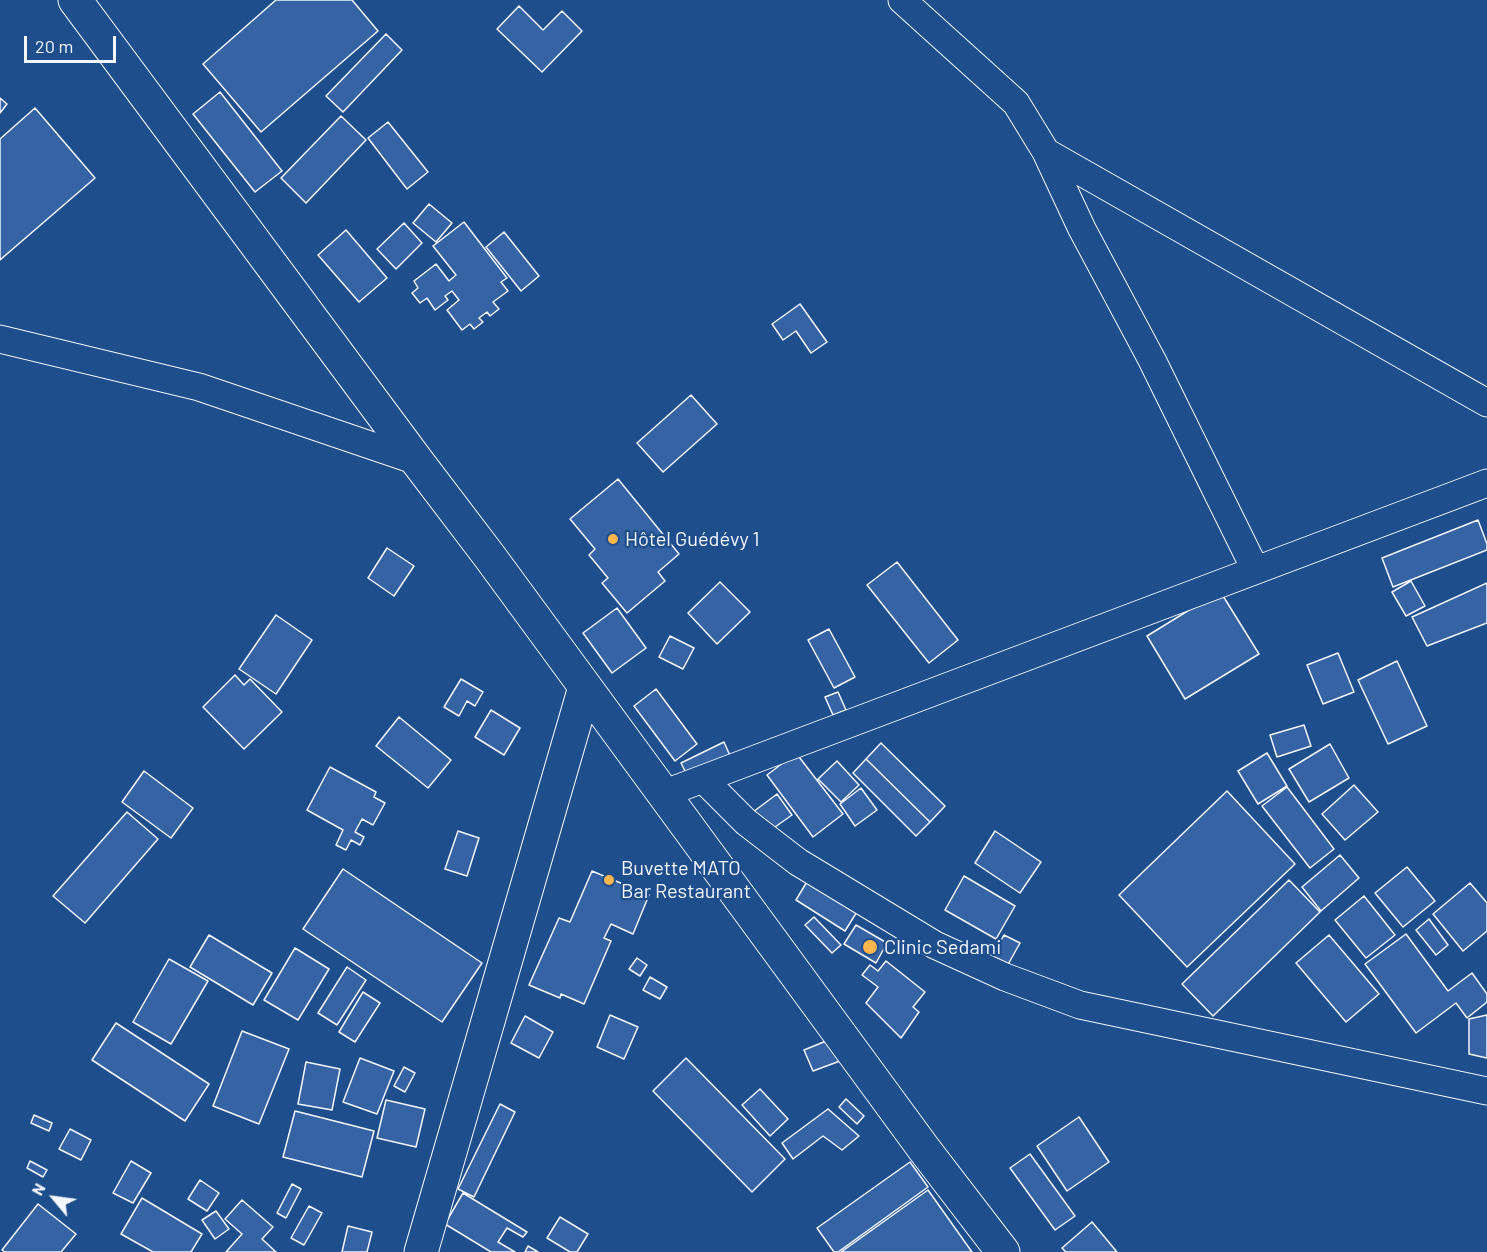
<!DOCTYPE html>
<meta charset="utf-8">
<style>
body{margin:0}
#map{position:relative;width:1487px;height:1252px;overflow:hidden;background:#1f4e8c;font-family:Barlow,sans-serif}
canvas{display:block}
.north{position:absolute;left:24px;top:1168px;width:60px;height:60px;-webkit-text-stroke:4px #1f4e8c;paint-order:stroke;rotate:299deg;font-size:16px;font-weight:700;line-height:24px;text-align:center;color:#f2f6ff}
.north::after{content:'';display:block;margin:auto;width:21px;height:27px;background:#f2f6ff;clip-path:polygon(50% 0,100% 100%,50% 72%,0 100%)}
.scale{position:absolute;left:24px;top:36px;width:92px;height:27px;box-sizing:border-box;border:3px solid #f2f6ff;border-top:0;padding-left:8px;font-size:18px;line-height:21px;white-space:nowrap;color:#f2f6ff;-webkit-text-stroke:4px #1f4e8c;paint-order:stroke}
</style>
<div id="map">
<canvas width="1487" height="1252"></canvas>
<div class="north">N</div>
<div class="scale">20 m</div>
</div>
<script>
const ctx = document.querySelector('canvas').getContext('2d');
ctx.lineJoin = 'round';
function paint(path, color) {
  ctx.fillStyle = color;
  ctx.fill(path, 'evenodd');
}
function shape(rows) {
  const path = new Path2D();
  for (const r of rows) {
    path.moveTo(r[0], r[1]);
    for (let i = 2; i < r.length; i += 2) path.lineTo(r[i], r[i + 1]);
  }
  return path;
}
function stroke(path, color, width, dash) {
  ctx.strokeStyle = color;
  ctx.lineWidth = width;
  ctx.lineCap = dash ? 'butt' : 'round';
  ctx.setLineDash(dash || []);
  ctx.stroke(path);
}
function write(font, color, halo, rows, align = 'center') {
  ctx.font = font + ' Barlow,sans-serif';
  ctx.lineWidth = 4.5;
  ctx.setLineDash([]);
  ctx.textBaseline = 'middle';
  ctx.strokeStyle = halo;
  ctx.fillStyle = color;
  for (const [text, x, y, turn = 0] of rows) {
    ctx.save();
    ctx.translate(x, y);
    ctx.rotate((+turn || 0) * Math.PI / 180);
    ctx.textAlign = isNaN(turn) ? turn : align;
    if (halo) ctx.strokeText(text, 0, 0);
    ctx.fillText(text, 0, 0);
    ctx.restore();
  }
}
const building = shape([
 [276,0,352,0,378,31,261,132,203,64,276,0],
 [519,6,543,30,562,11,582,31,542,72,497,29,519,6],
 [386,34,402,50,343,112,326,96,386,34],
 [220,92,282,171,255,192,193,114,220,92],
 [0,98,7,104,0,113,0,98],
 [35,108,95,178,0,260,0,139,35,108],
 [341,116,366,140,306,203,281,178,341,116],
 [388,122,428,172,407,189,368,138,388,122],
 [429,204,452,223,436,242,413,223,429,204],
 [464,222,507,278,501,282,508,291,493,302,499,309,490,316,487,312,479,318,483,322,474,329,470,324,462,330,447,310,459,300,452,291,445,296,448,300,435,310,427,298,420,303,412,293,418,288,414,281,436,264,449,281,456,275,433,246,464,222],
 [404,223,422,243,396,269,377,249,404,223],
 [346,230,387,278,359,302,318,255,346,230],
 [504,232,539,276,521,291,486,247,504,232],
 [800,304,827,342,811,353,796,331,783,340,772,324,800,304],
 [691,395,717,424,663,472,637,443,691,395],
 [618,479,679,554,658,572,665,581,627,613,602,583,608,578,589,555,595,549,570,519,618,479],
 [1478,520,1487,544,1487,550,1393,587,1382,558,1478,520],
 [387,548,414,566,394,596,368,578,387,548],
 [897,562,958,640,929,663,867,585,897,562],
 [1411,581,1425,606,1406,616,1392,592,1411,581],
 [720,582,750,612,717,644,688,613,720,582],
 [1487,583,1487,623,1427,646,1412,617,1487,583],
 [1220,591,1259,654,1185,699,1147,636,1220,591],
 [617,608,646,648,612,673,583,633,617,608],
 [276,615,312,640,276,694,239,669,276,615],
 [829,629,855,677,834,688,808,640,829,629],
 [670,636,694,648,683,669,659,657,670,636],
 [1338,653,1354,692,1323,704,1307,665,1338,653],
 [1397,661,1427,726,1388,744,1358,680,1397,661],
 [235,675,244,685,250,679,282,712,244,749,203,707,235,675],
 [461,679,483,692,475,706,467,701,459,716,444,707,461,679],
 [656,689,697,744,675,761,634,706,656,689],
 [838,692,846,710,833,715,825,697,838,692],
 [491,710,520,728,504,755,475,737,491,710],
 [399,717,451,760,428,788,376,746,399,717],
 [1304,725,1311,746,1277,757,1270,735,1304,725],
 [724,742,731,758,689,779,681,763,724,742],
 [881,743,945,806,930,822,866,759,881,743],
 [1330,744,1349,778,1309,802,1289,769,1330,744],
 [796,753,843,814,813,837,767,775,796,753],
 [1267,753,1287,786,1258,804,1238,771,1267,753],
 [866,759,930,822,916,836,853,773,866,759],
 [837,761,859,785,841,802,818,779,837,761],
 [330,767,376,792,374,797,385,803,373,825,362,819,355,832,364,837,360,845,351,840,346,850,336,845,343,830,307,810,330,767],
 [144,771,193,808,171,838,122,802,144,771],
 [1354,785,1378,812,1345,840,1322,814,1354,785],
 [1287,787,1334,849,1310,868,1262,806,1287,787],
 [861,788,877,810,855,826,840,804,861,788],
 [1227,791,1295,864,1187,967,1119,895,1227,791],
 [777,794,792,815,768,832,753,812,777,794],
 [127,812,158,839,85,923,53,896,127,812],
 [458,831,479,838,467,876,445,869,458,831],
 [995,831,1041,862,1020,893,975,863,995,831],
 [1340,855,1359,878,1321,911,1302,887,1340,855],
 [1407,867,1435,901,1403,927,1375,893,1407,867],
 [343,869,482,963,442,1022,303,929,343,869],
 [592,871,649,895,633,934,611,924,604,938,611,941,584,1004,561,994,560,998,529,985,559,918,570,922,592,871],
 [811,875,860,907,845,931,796,900,811,875],
 [964,876,1015,906,996,939,945,910,964,876],
 [1289,880,1320,912,1213,1016,1182,984,1289,880],
 [1470,883,1487,903,1487,931,1463,951,1433,914,1470,883],
 [1364,896,1395,935,1366,958,1335,920,1364,896],
 [814,917,841,945,832,953,805,925,814,917],
 [1429,919,1448,945,1436,955,1416,930,1429,919],
 [856,925,887,943,876,963,844,944,856,925],
 [1406,934,1448,991,1472,973,1487,994,1487,1002,1467,1018,1456,1003,1416,1033,1365,964,1406,934],
 [209,935,272,973,253,1005,190,967,209,935],
 [1004,935,1020,943,1006,968,990,960,1004,935],
 [1329,935,1379,994,1346,1022,1296,963,1329,935],
 [295,948,329,969,298,1020,264,1000,295,948],
 [637,958,647,965,640,976,629,969,637,958],
 [169,959,208,981,171,1044,133,1022,169,959],
 [886,961,925,992,913,1007,919,1012,901,1038,866,1003,878,987,862,975,870,965,878,971,886,961],
 [347,967,366,980,337,1025,318,1013,347,967],
 [650,977,667,987,660,999,643,990,650,977],
 [363,992,380,1003,355,1042,339,1032,363,992],
 [610,1015,638,1027,624,1059,597,1047,610,1015],
 [1487,1015,1487,1058,1469,1054,1469,1019,1487,1015],
 [525,1016,553,1032,539,1058,511,1043,525,1016],
 [116,1023,209,1084,185,1121,92,1060,116,1023],
 [242,1031,289,1049,259,1124,213,1106,242,1031],
 [831,1039,840,1061,813,1071,804,1050,831,1039],
 [360,1058,394,1071,377,1114,343,1102,360,1058],
 [686,1058,785,1159,752,1192,653,1091,686,1058],
 [306,1062,340,1069,332,1110,298,1104,306,1062],
 [404,1067,415,1073,405,1092,394,1086,404,1067],
 [760,1089,788,1119,770,1136,742,1105,760,1089],
 [846,1099,864,1116,857,1124,839,1107,846,1099],
 [386,1100,425,1109,416,1147,377,1138,386,1100],
 [500,1104,515,1112,474,1197,458,1189,500,1104],
 [828,1109,859,1136,842,1150,823,1136,793,1159,782,1143,828,1109],
 [295,1111,374,1131,362,1177,283,1157,295,1111],
 [34,1115,52,1123,49,1131,31,1123,34,1115],
 [1079,1117,1109,1162,1067,1191,1037,1146,1079,1117],
 [70,1129,91,1140,81,1160,59,1149,70,1129],
 [1030,1154,1075,1216,1055,1230,1010,1168,1030,1154],
 [30,1161,47,1170,43,1177,27,1168,30,1161],
 [131,1161,151,1173,133,1203,113,1193,131,1161],
 [910,1162,928,1187,838,1252,834,1252,817,1228,910,1162],
 [200,1180,219,1193,207,1211,188,1199,200,1180],
 [292,1184,301,1189,286,1218,277,1213,292,1184],
 [928,1190,972,1252,841,1252,928,1190],
 [463,1193,527,1232,523,1237,507,1228,498,1242,515,1252,491,1252,445,1224,463,1193],
 [142,1198,202,1234,191,1252,153,1252,121,1234,142,1198],
 [242,1200,273,1227,262,1239,276,1252,226,1252,242,1234,225,1219,242,1200],
 [38,1204,76,1234,61,1252,5,1252,2,1250,38,1204],
 [309,1206,322,1213,304,1245,291,1238,309,1206],
 [216,1211,229,1229,215,1239,202,1220,216,1211],
 [560,1217,588,1234,577,1252,570,1252,547,1238,560,1217],
 [1092,1222,1117,1252,1066,1252,1062,1248,1092,1222],
 [348,1226,372,1232,367,1252,342,1252,348,1226],
 [528,1246,538,1252,525,1252,528,1246]
]);
const street = shape([
 [902,0,1016,103,1046,152,1082,229,1152,360,1255,569],
 [1046,152,1487,403],
 [0,339,199,387,417,461],
 [703,779,746,822,798,862,935,945,1005,977,1080,1005,1487,1091],
 [663,794,1487,483]
]);
const secondary = shape([
 [75,0,417,461,490,557,924,1149,1003,1252],
 [421,1252,585,687]
]);
const markers = [
 [613,539,6,"#ffb74d"],
 [609,880,6,"#ffb74d"],
 [870,947,8,"#ffb74d"]
];
const poiNames = [
 ["Hôtel Guédévy 1",625,539],
 ["Buvette MATO",621,868],
 ["Bar Restaurant",621,891],
 ["Clinic Sedami",884,947]
];
paint(building, '#3563a3');
stroke(building, '#f2f6ff', 1.5);
stroke(street, '#f2f6ff', 29);
stroke(secondary, '#f2f6ff', 35);
stroke(street, '#1f4e8c', 27);
stroke(secondary, '#1f4e8c', 33);
for (const [x, y, r, color] of markers) {
  const dot = new Path2D();
  dot.arc(x, y, r, 0, 2 * Math.PI);
  ctx.fillStyle = color;
  ctx.fill(dot);
  stroke(dot, '#1f4e8c', 2);
}
write('20px', '#f2f6ff', '#1f4e8c', poiNames, 'left');
</script>
